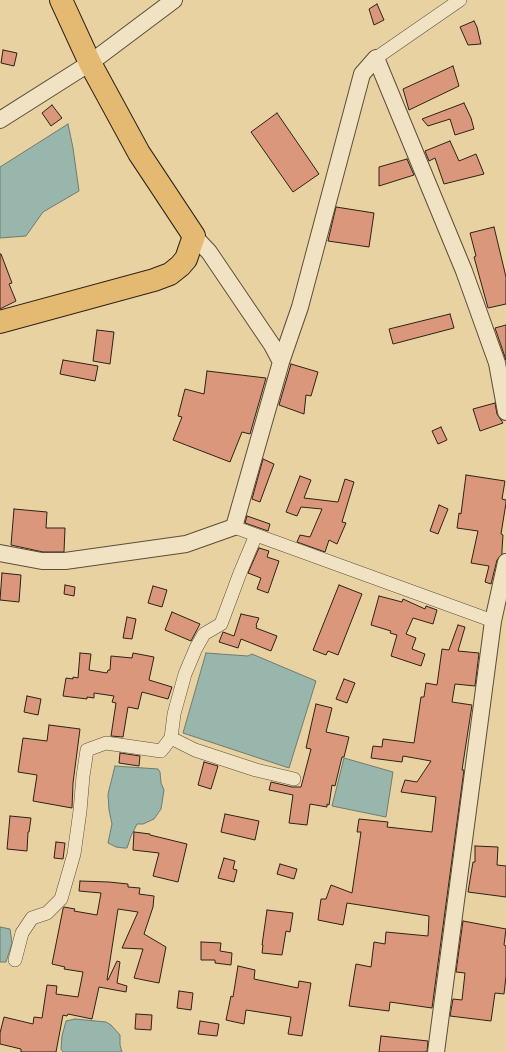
<!DOCTYPE html>
<style>
body{margin:0}
canvas{display:block;background:#e8d2a2}
</style>
<canvas width="506" height="1052"></canvas>
<script>
const ctx = document.querySelector('canvas').getContext('2d');
ctx.lineJoin = 'round';
function paint(path, color) {
  ctx.fillStyle = color;
  ctx.fill(path, 'evenodd');
}
function shape(rows) {
  const path = new Path2D();
  for (const r of rows) {
    path.moveTo(r[0], r[1]);
    for (let i = 2; i < r.length; i += 2) path.lineTo(r[i], r[i + 1]);
  }
  return path;
}
function stroke(path, color, width, dash) {
  ctx.strokeStyle = color;
  ctx.lineWidth = width;
  ctx.lineCap = dash ? 'butt' : 'round';
  ctx.setLineDash(dash || []);
  ctx.stroke(path);
}
const water = shape([
 [68,124,73,148,79,191,43,212,26,236,0,238,0,167,68,124],
 [206,653,248,656,252,654,316,681,289,768,183,733,206,653],
 [344,758,393,772,386,817,332,806,344,758],
 [115,766,158,769,160,772,161,783,164,790,161,809,154,819,143,824,137,824,131,836,127,848,124,848,116,847,108,843,112,824,109,810,108,794,115,766],
 [0,927,10,929,12,943,6,962,0,962,0,927],
 [75,1019,106,1022,111,1025,120,1035,120,1045,122,1052,63,1052,61,1049,62,1036,66,1021,75,1019]
]);
const building = shape([
 [377,4,384,20,374,25,369,9,377,4],
 [474,21,477,27,481,44,468,45,460,27,474,21],
 [3,50,17,53,14,66,1,63,3,50],
 [453,66,459,86,409,110,403,89,453,66],
 [464,103,471,118,474,129,455,135,450,119,428,126,422,119,464,103],
 [52,105,62,118,51,126,42,113,52,105],
 [277,113,319,174,293,192,251,132,277,113],
 [450,141,459,161,476,154,484,174,444,184,435,158,429,161,425,151,450,141],
 [407,159,414,175,379,186,379,167,407,159],
 [336,207,374,213,369,247,328,241,336,207],
 [494,227,506,277,506,304,488,308,474,257,476,256,470,233,494,227],
 [0,254,1,254,12,283,9,284,16,301,0,309,0,254],
 [450,314,454,328,393,344,389,329,450,314],
 [506,325,506,360,495,328,506,325],
 [97,330,114,332,110,364,93,361,97,330],
 [63,360,98,366,95,381,60,374,63,360],
 [291,364,318,372,311,396,306,395,304,414,279,405,291,364],
 [207,371,266,378,250,434,242,432,230,462,173,440,182,417,178,416,185,389,204,394,207,371],
 [495,403,497,414,503,423,480,431,473,409,495,403],
 [441,427,447,440,438,444,432,431,441,427],
 [263,459,274,464,260,502,252,499,263,459],
 [466,475,505,481,502,499,506,500,506,503,501,534,503,535,502,550,502,554,497,560,491,584,485,582,489,566,471,563,478,531,457,528,459,513,461,514,466,475],
 [300,476,311,480,304,498,338,502,345,479,354,482,342,522,346,523,337,544,329,540,325,552,297,542,300,535,310,537,322,509,301,507,297,516,286,512,300,476],
 [439,505,448,509,438,534,430,531,439,505],
 [14,509,47,512,46,528,65,528,64,552,43,552,11,545,14,509],
 [247,516,270,524,268,531,245,523,247,516],
 [259,548,269,551,267,557,279,561,268,593,257,589,261,578,248,573,259,548],
 [2,573,21,575,19,602,0,600,2,573],
 [65,585,75,587,74,596,64,594,65,585],
 [339,585,362,594,338,655,328,651,326,655,313,650,339,585],
 [153,586,167,590,162,607,148,603,153,586],
 [379,596,402,602,403,599,425,609,426,606,437,610,433,624,413,618,406,634,416,638,412,649,425,654,421,666,391,656,397,635,390,633,391,631,371,625,379,596],
 [172,612,200,624,191,641,165,630,172,612],
 [241,614,259,618,256,625,257,626,256,628,277,636,271,651,241,639,238,648,219,642,223,632,234,636,241,614],
 [127,617,136,619,132,639,123,638,127,617],
 [458,625,465,627,458,651,479,653,475,686,455,684,452,702,472,705,462,770,464,770,432,1008,390,1002,389,1011,349,1006,356,964,371,967,374,942,385,944,386,932,428,936,429,916,347,903,343,925,318,920,321,899,326,899,331,885,352,893,361,832,357,832,359,819,388,822,387,827,432,832,436,797,401,792,405,780,417,782,431,761,403,756,402,762,371,758,373,746,382,747,383,739,414,743,421,697,424,697,426,683,437,685,442,649,449,650,458,625],
 [80,653,91,654,89,670,107,673,108,670,110,670,111,656,132,658,133,653,154,657,149,680,172,687,168,699,142,692,138,709,128,707,123,737,111,736,116,703,112,702,114,696,94,693,94,698,87,697,87,699,63,696,66,678,73,679,73,677,78,678,80,653],
 [344,679,355,683,347,703,336,699,344,679],
 [27,696,41,699,38,715,24,712,27,696],
 [316,704,332,708,326,732,349,737,344,757,342,757,335,786,332,785,329,805,327,804,327,807,310,804,307,825,289,823,293,795,269,790,271,782,292,787,301,787,311,749,306,748,316,704],
 [49,725,80,729,73,783,72,808,33,801,37,775,18,772,23,738,47,741,49,725],
 [120,753,140,756,139,766,119,763,120,753],
 [204,762,218,766,211,789,198,785,204,762],
 [225,814,259,821,255,840,221,832,225,814],
 [10,816,31,818,29,832,28,832,27,851,7,849,10,816],
 [134,832,150,834,150,835,187,844,178,882,153,876,159,853,133,850,134,832],
 [56,842,65,843,63,859,54,858,56,842],
 [475,846,498,847,497,865,506,866,506,897,468,892,473,862,475,862,475,846],
 [224,858,235,861,233,869,237,870,234,882,218,878,224,858],
 [280,864,297,869,294,879,277,874,280,864],
 [80,881,109,882,128,884,128,887,140,888,139,894,154,896,153,907,144,934,166,947,159,983,134,978,143,949,122,948,138,912,118,909,107,980,108,980,117,961,120,962,117,983,127,986,126,992,99,987,92,1019,68,1014,67,1016,63,1015,56,1052,21,1052,21,1049,0,1044,0,1033,4,1017,33,1024,34,1017,42,1018,47,985,57,986,56,994,78,997,83,972,64,969,65,967,52,964,63,909,64,907,75,909,74,911,97,915,101,893,79,891,80,881],
 [267,910,293,913,290,932,286,931,282,955,262,953,263,945,262,945,267,910],
 [463,921,506,929,504,945,506,946,506,976,504,994,495,993,491,1021,450,1016,453,999,462,1000,465,973,456,972,463,921],
 [201,942,221,943,220,951,232,953,231,965,215,963,215,960,201,960,201,942],
 [238,966,255,970,254,979,298,988,299,981,311,983,302,1036,288,1034,291,1017,246,1010,244,1024,226,1020,231,996,233,997,238,966],
 [179,991,193,993,191,1010,177,1008,179,991],
 [136,1014,152,1015,151,1030,135,1029,136,1014],
 [200,1021,219,1024,217,1036,198,1034,200,1021],
 [381,1036,428,1041,427,1052,379,1052,381,1036]
]);
const minor = shape([
 [376,58,460,0],
 [234,527,493,621],
 [171,738,195,750,256,770,294,779],
 [15,960,22,933,32,918,47,913,61,899,74,854,80,811,83,776,87,750,106,743,161,751,171,738,174,714,185,674,196,648,204,634,221,624,240,573,256,535]
]);
const tertiary = shape([
 [0,120,90,63,174,0],
 [194,236,209,252,272,345,281,362],
 [0,553,42,561,65,561,186,544,234,527,281,362,300,307,362,74,376,58,464,271,497,363,506,412],
 [436,1052,493,621,506,562]
]);
const trunk = shape([
 [0,322,154,280,170,274,180,266,186,259,194,236,139,153,90,63,61,0]
]);
paint(water, '#99b6ad');
stroke(water, '#6e7b70', 1);
paint(building, '#da977c');
stroke(building, '#2e2214', 1);
stroke(minor, '#5c4e38', 14);
stroke(tertiary, '#5c4e38', 18);
stroke(trunk, '#2e2214', 24);
stroke(minor, '#f0e2c3', 13);
stroke(tertiary, '#f0e2c3', 16);
stroke(trunk, '#e4b971', 22);
</script>
